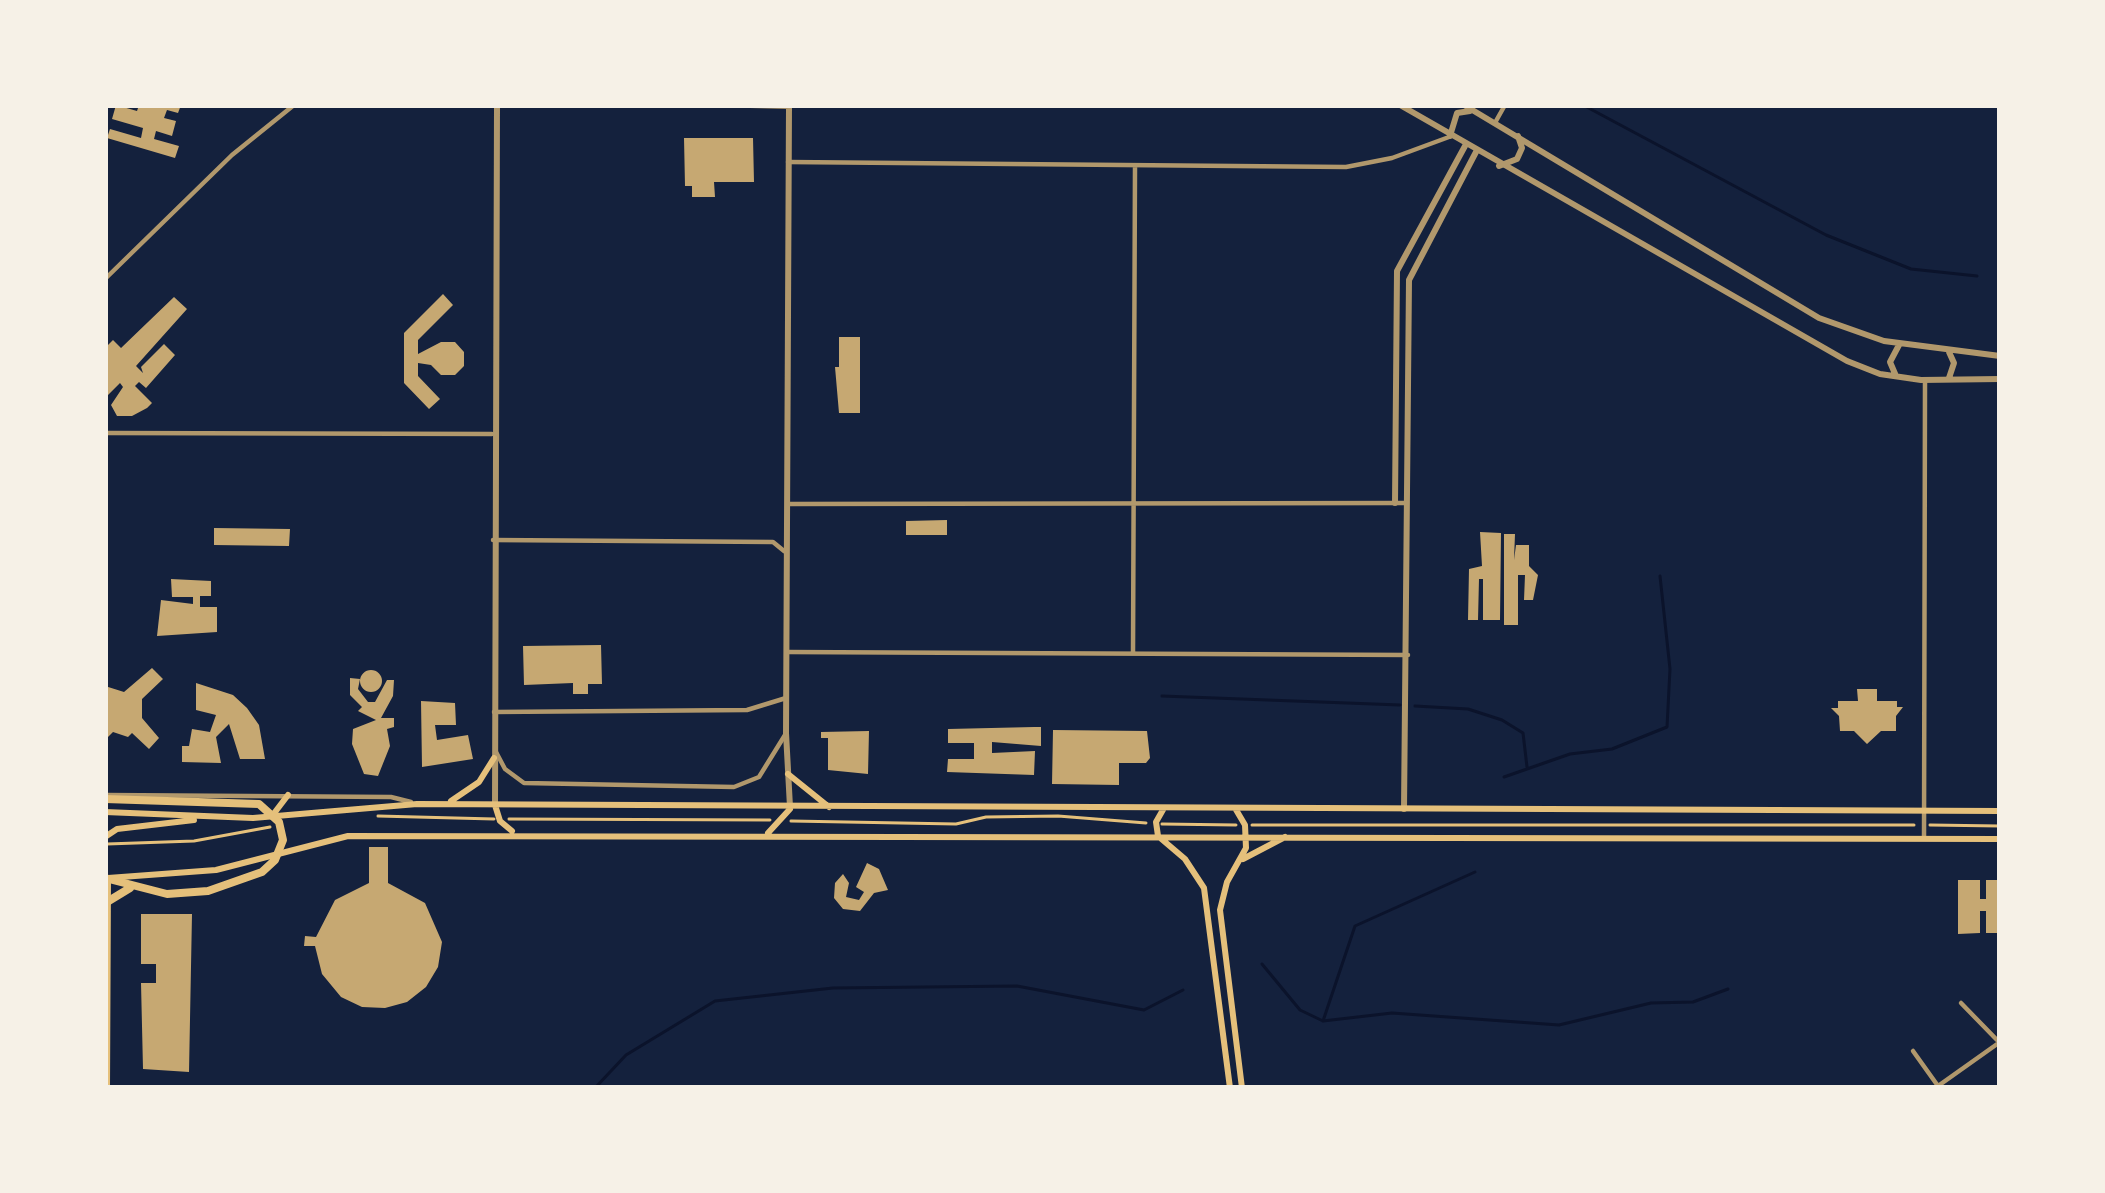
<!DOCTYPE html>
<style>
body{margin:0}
#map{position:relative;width:2105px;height:1193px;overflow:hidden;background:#14213d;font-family:Poppins,sans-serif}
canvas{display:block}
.frame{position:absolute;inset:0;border:108px solid #f6f1e7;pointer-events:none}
</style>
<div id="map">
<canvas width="2105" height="1193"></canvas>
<div class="frame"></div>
</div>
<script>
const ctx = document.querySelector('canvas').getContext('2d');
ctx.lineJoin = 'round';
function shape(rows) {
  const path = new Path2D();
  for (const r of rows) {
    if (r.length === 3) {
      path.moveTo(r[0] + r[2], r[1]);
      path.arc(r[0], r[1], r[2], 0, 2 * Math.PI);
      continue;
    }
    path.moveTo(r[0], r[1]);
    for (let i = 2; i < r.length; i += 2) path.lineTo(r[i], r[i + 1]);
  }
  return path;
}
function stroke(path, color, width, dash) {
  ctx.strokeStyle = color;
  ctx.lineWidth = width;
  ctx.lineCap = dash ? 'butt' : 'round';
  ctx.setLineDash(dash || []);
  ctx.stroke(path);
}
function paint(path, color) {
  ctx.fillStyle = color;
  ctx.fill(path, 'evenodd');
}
const stream = shape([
 [1583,105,1826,235,1911,269,1977,276],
 [1162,696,1400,705],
 [1415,706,1468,709,1502,720,1523,733,1527,767],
 [1504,777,1570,754,1612,749,1667,727,1670,669,1660,576],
 [1262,964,1300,1010,1323,1021,1355,926,1475,872],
 [1323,1021,1392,1013,1559,1025,1651,1003,1693,1002,1728,989],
 [595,1088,626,1055,715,1001,833,988,1017,986,1144,1010,1183,990]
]);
const building = shape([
 [116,105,137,111,139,105,181,105,178,113,167,110,164,118,176,121,172,136,156,131,154,139,179,146,175,158,107,138,110,129,141,138,143,128,112,119],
 [684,138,753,138,754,182,714,182,715,197,692,197,692,186,685,186],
 [443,294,453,305,418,340,418,354,441,342,455,342,464,352,464,366,455,375,441,375,431,365,418,363,418,376,440,399,429,409,404,383,404,333],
 [174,297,187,309,136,366,143,373,141,367,164,344,175,355,146,388,139,382,135,386,152,403,147,408,132,416,117,416,111,405,123,387,120,383,105,398,105,348,113,340,121,348],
 [839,337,860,337,860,413,839,413,835,367,839,367],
 [947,520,947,535,906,535,906,521],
 [214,528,290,529,289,546,214,545],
 [1480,532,1501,533,1500,620,1483,620,1483,579,1479,579,1478,620,1468,620,1469,569,1482,566],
 [1504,534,1515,534,1514,560,1516,545,1529,545,1529,566,1538,575,1533,600,1524,600,1525,575,1518,575,1518,625,1504,625],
 [171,579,211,581,211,596,200,596,200,607,217,607,217,632,157,636,161,600,193,604,193,597,172,597],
 [601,645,602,684,588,684,588,694,573,694,573,683,524,685,523,646],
 [152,668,163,679,142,699,142,718,159,738,149,749,132,733,128,737,113,732,105,740,105,686,124,692],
 [371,681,11],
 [350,678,360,679,358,689,368,702,375,702,387,680,394,680,393,696,381,718,394,718,394,727,387,729,390,746,378,776,364,774,352,744,353,729,376,720,358,711,362,707,350,695],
 [196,683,233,695,247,708,259,725,265,759,240,759,229,724,216,737,221,763,182,762,182,746,189,746,192,729,210,732,216,715,196,710],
 [1857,689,1877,689,1877,701,1897,701,1897,707,1903,707,1896,716,1896,731,1881,731,1867,744,1854,731,1840,731,1839,716,1831,708,1838,708,1838,701,1858,701],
 [421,701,455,703,456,725,435,725,437,740,468,735,473,759,422,767],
 [1034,727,1041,727,1041,746,992,742,992,753,1035,751,1034,775,947,772,948,759,974,759,974,743,948,743,948,729],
 [1053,730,1147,731,1150,758,1146,763,1119,763,1119,785,1052,784],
 [869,731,868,774,828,770,828,738,821,738,821,732],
 [369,847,388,847,388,883,425,903,442,942,438,967,426,987,407,1002,385,1008,362,1007,341,997,322,974,315,946,304,946,305,936,316,937,335,900,369,883],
 [867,863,879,869,888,890,874,893,860,911,843,909,834,898,835,883,843,874,849,883,846,897,859,900,864,892,856,887],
 [1958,880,1980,880,1980,899,1986,899,1986,880,2000,880,2000,933,1986,933,1986,911,1980,911,1980,933,1958,934],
 [141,914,192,914,189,1072,143,1069,141,983,156,983,156,964,141,964]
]);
const path = shape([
 [378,816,494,819],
 [509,819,770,820],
 [791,821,956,824,986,817,1058,816,1146,823],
 [1162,824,1236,825],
 [1252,825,1914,825],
 [1930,825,2000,826],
 [107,844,194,841,270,827]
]);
const minor = shape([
 [1496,121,1505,105],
 [788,162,1346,167,1392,158,1449,137],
 [105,279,232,155,294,105],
 [105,433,492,434],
 [789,504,1407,503],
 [493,540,773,542,784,551],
 [787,652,1408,655],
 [1133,652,1135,166],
 [494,712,747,710,786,698],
 [496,752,505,769,524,783,734,787,759,777,785,735],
 [105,795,391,797,411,802],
 [1924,838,1925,382],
 [1961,1003,1997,1040],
 [1913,1051,1938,1086],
 [1938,1086,2000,1042]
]);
const tertiary = shape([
 [750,105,789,106,786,733,790,807],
 [1400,105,1847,361,1880,374,1921,380,2000,379],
 [1464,105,1819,318,1884,341,2000,356],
 [1450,136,1457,113,1470,111],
 [1499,166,1517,159,1522,148,1518,136],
 [1896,376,1890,362,1899,345],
 [1949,378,1954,363,1949,352],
 [1395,503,1397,271,1465,146],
 [495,805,497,105],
 [1404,809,1409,280,1476,152]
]);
const secondary = shape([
 [788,774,829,807],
 [451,801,479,782,494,758],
 [495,805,500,821,512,831],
 [1164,808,1156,822,1158,836,1185,859,1204,888,1230,1088],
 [1235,808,1245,825,1246,848,1227,882,1220,910,1242,1088],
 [105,812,253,818,417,804,2000,811],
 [272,816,288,795],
 [768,833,790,809],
 [105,837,117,829,194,820],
 [1243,859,1285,837],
 [107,1088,108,878,216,870,348,836,2000,839]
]);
const primary = shape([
 [105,799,259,804,279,822,283,840,275,860,262,872,208,891,167,894,105,878],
 [107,902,130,888]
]);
stroke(stream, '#0b132b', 3);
paint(building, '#c6a872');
stroke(path, '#e5c07b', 3);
stroke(minor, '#b1986c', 4.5);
stroke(tertiary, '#b1986c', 6);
stroke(secondary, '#e5c07b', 6);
stroke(primary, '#e5c07b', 8);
</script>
